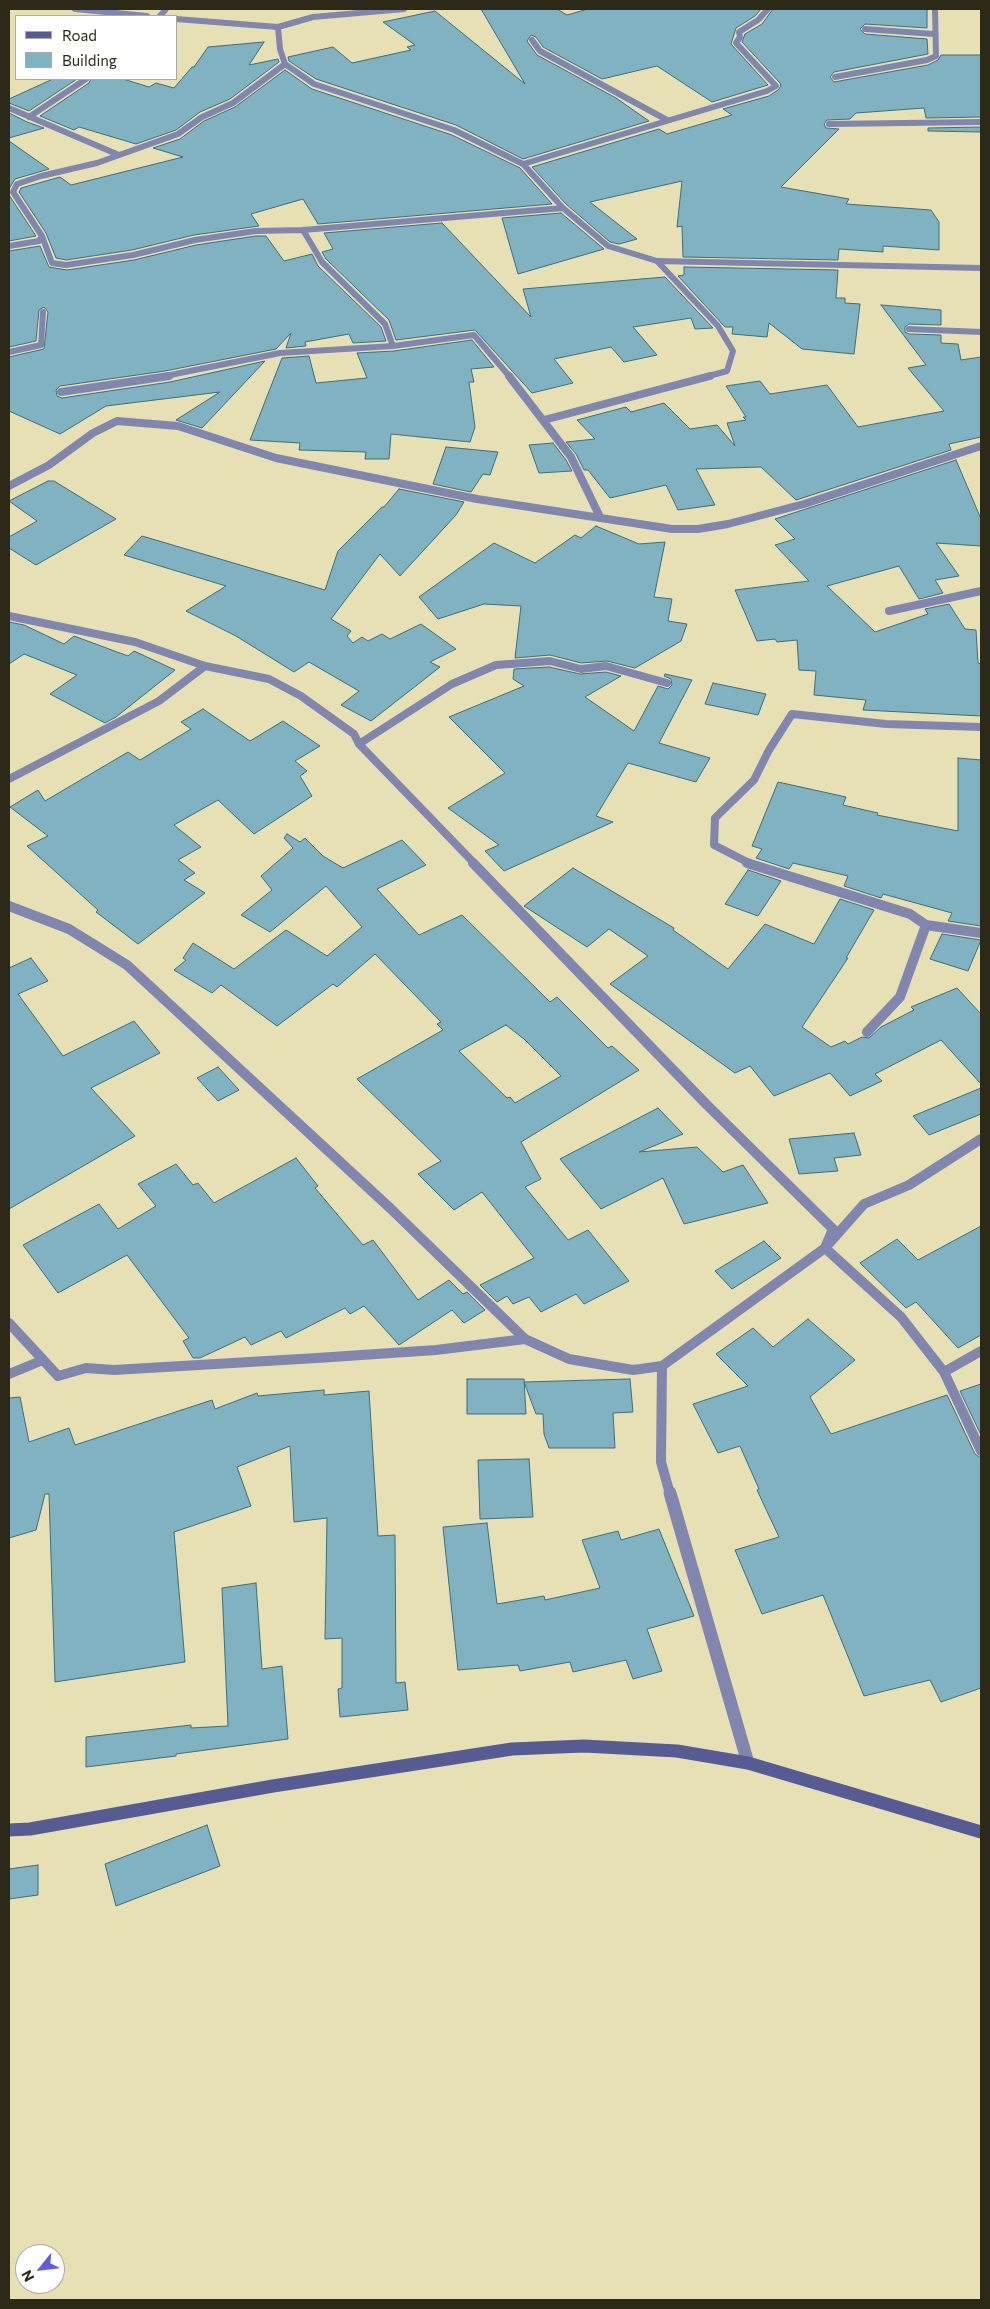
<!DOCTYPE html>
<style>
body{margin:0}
#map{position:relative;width:990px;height:2309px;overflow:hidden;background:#e8e0b5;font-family:Commissioner,sans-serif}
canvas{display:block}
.frame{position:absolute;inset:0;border:10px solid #2c2919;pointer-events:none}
.legend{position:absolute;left:15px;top:15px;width:162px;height:65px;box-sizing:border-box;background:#fff;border:1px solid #aba9a3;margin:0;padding:6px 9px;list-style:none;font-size:15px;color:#2c2919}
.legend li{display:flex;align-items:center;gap:10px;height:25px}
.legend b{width:25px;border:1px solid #aba9a3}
.north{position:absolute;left:15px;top:2244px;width:50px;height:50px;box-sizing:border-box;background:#fff;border:1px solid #aba9a3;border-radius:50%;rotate:241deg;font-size:14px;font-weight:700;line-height:20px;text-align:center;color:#2c2919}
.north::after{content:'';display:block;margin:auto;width:18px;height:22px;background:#5e5fd7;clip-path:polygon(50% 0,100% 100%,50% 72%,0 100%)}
</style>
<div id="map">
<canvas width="990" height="2309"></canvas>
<div class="frame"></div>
<ul class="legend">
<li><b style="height:6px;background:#565b94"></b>Road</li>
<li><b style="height:14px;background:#80b2c1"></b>Building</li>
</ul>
<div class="north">N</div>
</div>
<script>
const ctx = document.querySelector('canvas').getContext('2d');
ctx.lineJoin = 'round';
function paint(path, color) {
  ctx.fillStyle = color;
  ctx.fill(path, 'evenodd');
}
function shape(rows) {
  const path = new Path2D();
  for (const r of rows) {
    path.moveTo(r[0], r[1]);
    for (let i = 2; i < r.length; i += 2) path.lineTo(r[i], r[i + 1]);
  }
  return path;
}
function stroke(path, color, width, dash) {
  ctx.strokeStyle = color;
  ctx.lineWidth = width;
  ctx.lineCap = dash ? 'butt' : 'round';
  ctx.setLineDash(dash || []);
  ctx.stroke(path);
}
const building = shape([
 [481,9,557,9,567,15,588,9,761,9,755,16,736,28,731,44,768,85,712,102,657,66,602,79,543,47,536,37,531,35,527,41,537,55,616,98,649,121,523,159,456,125,316,79,289,61,288,57,333,47,352,63,411,50,407,47,415,45,383,22,435,11,525,84,481,9],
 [773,9,927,9,927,28,865,24,860,29,865,34,927,39,928,54,834,72,830,77,834,82,928,65,938,60,941,55,981,55,981,117,926,118,924,108,856,113,850,119,827,120,824,124,826,128,839,129,781,187,849,199,846,204,931,210,939,222,939,250,883,246,883,252,839,249,838,260,683,257,682,226,677,227,682,181,590,202,637,239,619,244,610,242,566,204,532,167,659,129,667,134,732,115,723,109,769,96,778,90,781,86,780,83,742,42,745,34,762,24,773,9],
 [264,42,249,65,278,59,279,62,230,99,200,112,176,130,136,144,79,127,74,130,40,116,89,83,91,79,123,79,149,87,156,83,174,88,192,67,194,67,208,47,264,42],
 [285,70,312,89,452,135,520,168,552,204,318,224,303,199,251,214,259,226,194,235,132,250,66,260,56,258,46,233,19,192,21,188,60,177,71,185,183,157,153,148,180,139,204,121,235,107,285,70],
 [53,79,77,79,29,111,9,103,9,99,53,79],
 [9,113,27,122,44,128,9,138,9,113],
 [981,127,981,132,928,131,928,128,981,127],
 [9,141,49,169,15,179,9,189,9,141],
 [9,195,36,236,9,241,9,195],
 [561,213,604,249,518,274,502,218,561,213],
 [442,223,531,317,523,289,665,277,713,328,695,329,691,318,633,327,657,355,624,362,611,347,554,359,573,383,532,393,475,330,396,340,389,320,326,259,322,252,333,249,324,233,442,223],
 [256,236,266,236,284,261,312,254,318,266,381,327,386,341,353,343,349,334,305,342,306,346,286,348,291,333,276,349,165,371,60,386,56,390,57,396,62,398,170,382,265,361,202,428,176,420,220,392,106,406,60,434,9,411,9,357,44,349,48,312,44,307,39,310,36,341,9,347,9,251,40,246,49,267,67,270,134,260,196,245,256,236],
 [684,267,838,270,836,298,845,298,845,303,860,304,854,354,802,349,769,323,767,337,732,334,733,327,725,327,678,276,684,275,684,267],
 [881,305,941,310,941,325,909,324,905,327,905,332,909,334,941,335,941,343,958,344,961,360,981,357,981,437,949,444,951,450,796,500,761,467,696,469,715,505,678,510,666,485,610,498,588,470,584,470,576,454,566,442,595,439,577,420,626,407,631,412,664,403,690,429,717,425,735,446,727,423,746,420,743,417,746,417,726,386,760,381,770,394,827,385,858,427,944,411,908,368,926,365,881,305],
 [472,340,494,367,471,369,474,382,469,382,475,427,470,442,391,434,389,459,365,459,366,452,299,450,300,443,250,440,282,358,309,356,316,383,367,378,357,353,394,351,472,340],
 [553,443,566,460,572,471,539,473,529,445,553,443],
 [446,447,498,452,490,475,483,474,471,492,433,484,446,447],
 [956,460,981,519,981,546,936,543,959,576,935,580,943,593,919,599,899,566,827,586,875,632,928,614,925,609,949,604,965,629,976,630,978,663,981,664,981,716,863,710,866,700,814,695,816,671,799,670,797,640,777,642,775,639,757,641,735,590,809,581,775,545,795,539,775,519,956,460],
 [48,481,54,481,116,519,36,565,9,548,9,537,37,521,9,501,48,481],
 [399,489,464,502,456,515,400,576,380,554,331,619,351,631,347,636,353,643,362,637,368,641,382,634,390,639,421,624,456,649,430,662,440,667,371,721,341,705,359,691,309,662,294,672,236,636,186,611,226,586,124,555,142,536,325,590,338,551,382,507,384,507,399,489],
 [596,526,639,544,665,542,654,597,672,599,668,621,687,624,681,641,635,668,607,661,581,663,550,655,515,658,521,606,484,604,438,619,419,597,494,543,535,563,575,535,581,538,596,526],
 [9,622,24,625,64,644,74,636,128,656,134,651,175,670,116,717,105,723,50,694,77,675,24,654,9,664,9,622],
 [549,667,580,674,606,672,621,676,585,697,634,731,658,686,668,689,672,685,671,679,664,676,665,674,692,680,659,743,710,758,696,782,628,763,596,816,613,822,504,871,485,851,499,845,448,808,505,773,449,717,524,686,513,679,514,669,549,667],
 [713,683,766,694,758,715,705,704,713,683],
 [203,709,250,741,283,721,320,746,295,761,307,771,300,776,312,796,254,834,218,800,174,825,201,847,178,860,195,873,184,880,205,893,138,944,96,912,98,910,27,846,48,836,10,807,38,790,45,801,128,752,140,760,191,729,181,722,203,709],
 [958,758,981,760,981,926,948,921,952,913,883,894,881,898,844,886,848,876,793,863,789,869,756,858,762,849,752,846,778,782,846,797,843,805,878,813,877,815,958,831,958,758],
 [287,834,300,842,305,838,323,856,343,868,402,840,426,865,377,889,419,935,462,915,550,1002,557,997,608,1048,612,1046,639,1070,521,1142,541,1179,525,1187,568,1240,588,1230,629,1281,584,1304,576,1294,541,1312,529,1297,513,1304,507,1296,497,1302,480,1285,534,1258,482,1192,454,1210,418,1174,441,1161,357,1079,443,1030,437,1024,441,1022,375,954,337,987,333,984,277,1026,221,985,212,993,174,970,186,960,183,958,193,943,234,969,286,930,327,956,362,927,326,886,270,932,241,915,272,890,261,876,293,848,284,838,287,834],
 [506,1025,524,1039,561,1076,515,1103,510,1097,507,1098,459,1051,506,1025],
 [573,868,674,928,673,930,728,969,765,924,814,944,840,899,874,910,846,958,848,958,802,1027,831,1047,845,1041,848,1044,862,1037,869,1038,881,1027,914,1010,911,1007,957,988,981,1014,981,1084,941,1040,875,1074,882,1081,850,1096,830,1073,774,1096,750,1066,735,1073,610,984,648,956,609,929,587,947,524,906,573,868],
 [748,870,781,881,758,916,725,904,748,870],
 [942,934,981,940,968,971,930,959,942,934],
 [31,958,48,981,18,994,63,1056,134,1021,160,1053,91,1088,135,1136,9,1209,9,968,31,958],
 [218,1067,239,1090,218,1101,197,1078,218,1067],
 [981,1088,981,1114,929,1135,913,1116,981,1088],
 [658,1108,683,1134,639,1152,697,1147,723,1172,743,1165,768,1203,684,1224,663,1178,601,1209,560,1159,658,1108],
 [854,1133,861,1155,834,1158,838,1171,799,1174,789,1139,854,1133],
 [296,1158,318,1186,315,1188,363,1245,373,1240,418,1300,449,1280,463,1294,467,1292,485,1310,464,1323,452,1310,399,1345,364,1306,350,1314,345,1308,286,1338,281,1331,251,1345,245,1337,200,1358,193,1358,183,1341,189,1338,127,1255,58,1293,23,1245,99,1204,118,1229,156,1206,138,1184,176,1164,193,1185,198,1183,214,1203,296,1158],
 [981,1226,981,1335,958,1348,916,1302,906,1308,860,1263,897,1239,918,1260,981,1226],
 [764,1241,781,1258,732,1289,715,1271,764,1241],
 [808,1319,855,1360,810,1397,831,1434,947,1395,975,1454,981,1458,981,1688,941,1702,930,1680,864,1696,823,1595,762,1614,735,1550,779,1537,757,1490,759,1489,740,1446,718,1453,693,1404,748,1386,716,1354,753,1328,773,1347,808,1319],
 [467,1379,524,1379,526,1414,467,1414,467,1379],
 [630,1379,633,1412,613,1413,615,1448,549,1448,544,1434,543,1414,536,1414,524,1382,630,1379],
 [981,1384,981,1435,960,1391,981,1384],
 [324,1390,324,1395,369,1391,378,1536,395,1535,396,1683,405,1682,408,1710,340,1717,338,1689,342,1688,342,1638,325,1639,327,1518,294,1522,290,1446,237,1467,251,1506,174,1532,185,1662,55,1682,49,1494,45,1494,36,1530,9,1538,9,1398,20,1397,29,1442,69,1428,75,1445,212,1400,215,1409,257,1393,258,1396,324,1390],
 [529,1459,533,1517,480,1519,478,1460,529,1459],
 [487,1523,497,1604,544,1596,545,1600,600,1588,582,1540,618,1531,621,1540,659,1529,694,1616,647,1629,662,1671,633,1679,626,1660,573,1672,570,1662,520,1671,518,1665,458,1670,443,1527,487,1523],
 [256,1583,262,1669,282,1666,288,1739,176,1754,176,1756,86,1767,86,1737,191,1725,191,1728,228,1726,222,1588,256,1583],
 [207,1825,220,1866,116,1906,105,1864,207,1825],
 [38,1865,38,1895,9,1899,9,1869,38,1865]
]);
const streetFar3 = shape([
 [75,9,147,16],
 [404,9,313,17,278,27,280,49,285,64,314,84,454,130,523,164,563,208,608,246,657,261,718,326,733,351,727,371,705,377],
 [160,16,166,9],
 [176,19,278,27],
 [865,29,934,34],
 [532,40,540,51,667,120],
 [835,77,927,60,936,56,935,9],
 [9,108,119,155],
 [29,117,86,79],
 [829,124,981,122],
 [523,164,767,91,776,86,736,43,740,37,739,32,758,20,768,9],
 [303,230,322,262,385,324,393,346],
 [42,236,52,263,66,265,133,255,195,240,256,231,303,230,563,208],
 [9,246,39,241,42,236,13,192,17,184,41,176,97,163,178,134,202,117,233,103,285,64],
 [657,261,981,268],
 [909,329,981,332],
 [9,352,41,345,43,312],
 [160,377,280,353,393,346,474,335,510,377]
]);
const streetFar2 = shape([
 [509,376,571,457,600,517],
 [61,392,169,376],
 [544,420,710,376],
 [9,486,49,465,93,433,117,421,178,426,276,458,477,499,672,529,698,529,728,524,804,504,981,446],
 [889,611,981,591],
 [9,616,135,642,205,666,269,679,301,696,354,734,359,744,475,864],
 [359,744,452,684,496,665,550,661,581,669,606,666,667,683],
 [9,779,159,701,205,666],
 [751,864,714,845,715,818,754,780,769,750,792,714,886,724,981,727]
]);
const streetFar1 = shape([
 [473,863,707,1105,833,1229,825,1248,901,1317,944,1372,981,1451],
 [747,863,910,914,926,925,981,933],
 [9,906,69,929,127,965,390,1208,525,1339],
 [867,1032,900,997,926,925],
 [9,1323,58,1376,86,1368,114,1370,317,1358,436,1350,525,1339,569,1359,633,1370,662,1366],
 [944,1372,981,1351],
 [9,1374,43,1360],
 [670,1494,661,1462,662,1366,825,1248,864,1204,909,1185,981,1139]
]);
const street = shape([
 [670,1493,748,1763]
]);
const secondary = shape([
 [9,1830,30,1829,273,1786,512,1749,584,1746,677,1751,748,1763,981,1832]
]);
paint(building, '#80b2c1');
stroke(building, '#3d6d7b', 1);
stroke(streetFar3, '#8186ae', 6);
stroke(streetFar2, '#8186ae', 8);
stroke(streetFar1, '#8186ae', 10);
stroke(street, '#8186ae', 13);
stroke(secondary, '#565b94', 13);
</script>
